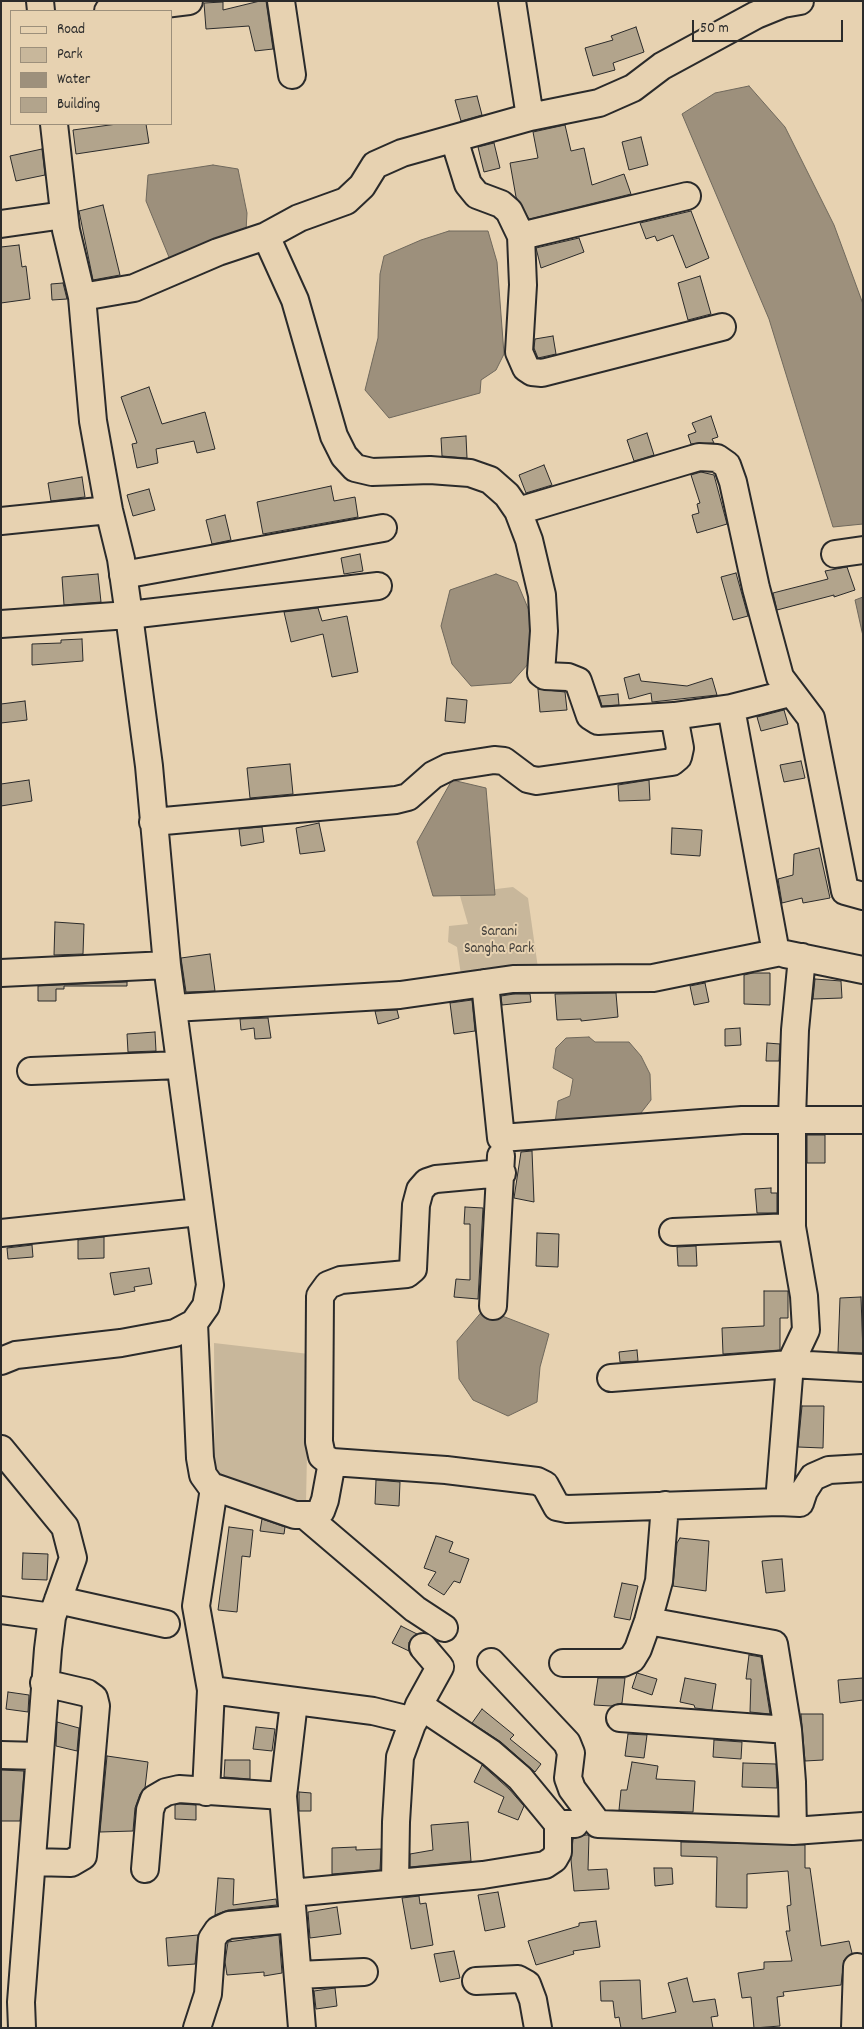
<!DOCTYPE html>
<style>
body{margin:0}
#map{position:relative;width:864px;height:2029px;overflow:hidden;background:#e7d2b1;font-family:Dekko,sans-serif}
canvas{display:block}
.frame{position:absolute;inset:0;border:2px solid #2b2b2b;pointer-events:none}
.legend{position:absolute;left:10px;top:10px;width:162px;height:115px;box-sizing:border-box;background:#e7d2b1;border:1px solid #9c8f7b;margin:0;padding:6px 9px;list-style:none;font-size:15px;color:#2b2b2b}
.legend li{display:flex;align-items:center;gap:10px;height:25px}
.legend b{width:25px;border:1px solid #9c8f7b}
.scale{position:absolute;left:692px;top:20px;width:151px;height:22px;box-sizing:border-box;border:2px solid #2b2b2b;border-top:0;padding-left:6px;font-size:15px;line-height:18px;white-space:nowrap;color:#2b2b2b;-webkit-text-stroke:4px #e7d2b1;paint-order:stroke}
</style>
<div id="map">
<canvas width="864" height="2029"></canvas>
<div class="frame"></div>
<ul class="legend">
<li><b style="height:6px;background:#e7d2b1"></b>Road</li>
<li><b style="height:14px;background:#c8b79b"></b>Park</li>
<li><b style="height:14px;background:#9d907c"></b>Water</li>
<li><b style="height:14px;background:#b2a48c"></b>Building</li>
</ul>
<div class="scale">50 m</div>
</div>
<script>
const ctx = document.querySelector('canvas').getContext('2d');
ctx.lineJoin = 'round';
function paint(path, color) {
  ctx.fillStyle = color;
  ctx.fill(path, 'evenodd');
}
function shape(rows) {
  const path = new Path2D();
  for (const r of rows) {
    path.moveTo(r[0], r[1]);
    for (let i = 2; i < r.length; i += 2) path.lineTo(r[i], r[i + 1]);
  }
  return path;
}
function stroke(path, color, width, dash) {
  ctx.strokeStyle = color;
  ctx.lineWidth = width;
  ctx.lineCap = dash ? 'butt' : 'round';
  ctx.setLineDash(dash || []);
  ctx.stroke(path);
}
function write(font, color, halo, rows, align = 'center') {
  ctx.font = font + ' Dekko,sans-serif';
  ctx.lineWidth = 4;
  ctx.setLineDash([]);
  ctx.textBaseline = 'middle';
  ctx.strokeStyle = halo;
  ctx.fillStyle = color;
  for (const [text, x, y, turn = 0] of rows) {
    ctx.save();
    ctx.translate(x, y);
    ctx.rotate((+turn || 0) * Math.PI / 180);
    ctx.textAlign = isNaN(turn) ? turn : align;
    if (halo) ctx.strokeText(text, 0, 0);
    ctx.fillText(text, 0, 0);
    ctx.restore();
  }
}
const green = shape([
 [513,887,528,898,538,968,462,982,457,947,448,942,449,926,468,924,460,896,471,892],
 [214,1343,309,1354,306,1503,215,1480]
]);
const water = shape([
 [749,86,785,127,834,225,863,304,863,524,833,527,769,319,682,114,715,93,749,86],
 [213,165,238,169,247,213,246,231,171,262,146,201,148,175,213,165],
 [449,231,488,231,497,262,504,354,496,370,481,380,480,393,389,418,365,390,378,338,380,274,384,256,421,240,449,231],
 [496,574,517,582,530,613,529,663,511,683,471,686,452,664,441,626,450,590,496,574],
 [863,597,863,636,855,600,863,597],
 [452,780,486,788,495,895,433,896,417,842,452,780],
 [589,1037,595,1042,629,1042,641,1056,650,1074,651,1100,637,1118,555,1123,558,1101,570,1096,573,1079,553,1068,556,1048,566,1038,589,1037],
 [484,1309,549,1334,540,1367,537,1402,508,1416,473,1400,459,1379,457,1341,484,1309]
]);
const building = shape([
 [260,1,266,1,273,49,255,51,249,26,206,29,204,3,223,2,223,10,260,1],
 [636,27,644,52,613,63,615,70,593,76,585,48,613,40,611,36,636,27],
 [477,96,482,115,461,121,455,100,477,96],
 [117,124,146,124,149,143,76,154,73,130,117,124],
 [565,125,571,151,584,148,592,185,624,174,631,194,529,219,516,197,510,163,538,158,533,132,565,125],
 [641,137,648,165,629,170,622,142,641,137],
 [494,143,500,168,484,172,478,147,494,143],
 [42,149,45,175,16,181,10,156,42,149],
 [103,205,120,275,93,280,79,211,103,205],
 [691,211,709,258,686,268,673,235,657,241,655,236,646,239,640,223,691,211],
 [579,238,584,252,541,268,536,248,579,238],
 [19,245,22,267,26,266,30,299,1,303,1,247,19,245],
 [700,276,711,314,688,320,678,283,700,276],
 [63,283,67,299,52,300,51,284,63,283],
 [553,336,556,354,538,358,534,348,535,339,553,336],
 [149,387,162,424,205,412,215,449,197,453,194,441,156,449,158,463,137,468,132,444,137,443,121,397,149,387],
 [711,416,718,437,712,439,714,443,691,444,688,435,696,432,692,423,711,416],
 [647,433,654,455,634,461,627,440,647,433],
 [466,436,467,458,442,456,441,438,466,436],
 [544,465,552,485,526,493,519,475,544,465],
 [701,472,714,475,727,524,697,533,692,515,699,513,697,504,700,503,691,475,701,472],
 [82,477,85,497,51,501,48,483,82,477],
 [331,486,334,501,355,497,358,517,263,534,257,502,331,486],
 [149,489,155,510,133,516,127,495,149,489],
 [225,515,231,540,212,544,206,520,225,515],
 [360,554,363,571,344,574,341,558,360,554],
 [847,567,855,590,834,597,834,595,777,610,773,593,828,579,825,571,847,567],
 [736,573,748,616,733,620,721,577,736,573],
 [98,574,101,602,64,605,62,577,98,574],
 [318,608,322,621,347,616,358,672,332,677,323,634,291,642,284,612,318,608],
 [82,639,83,661,32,665,32,644,61,643,61,640,82,639],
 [639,674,641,681,687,686,712,678,717,695,652,702,651,693,629,699,624,678,639,674],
 [538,689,565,692,567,710,540,712,538,689],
 [618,694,619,705,602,706,599,696,618,694],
 [447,698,467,700,465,723,445,721,447,698],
 [25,701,27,720,1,723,1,704,25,701],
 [784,710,788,724,761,731,757,717,784,710],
 [801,761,805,778,784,782,780,765,801,761],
 [290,764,293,794,250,798,247,768,290,764],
 [29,780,32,801,1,806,1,784,29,780],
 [649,780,650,800,619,801,618,785,649,780],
 [319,823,325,851,300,854,296,828,319,823],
 [262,827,264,842,241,846,239,829,262,827],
 [672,828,702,830,700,856,671,854,672,828],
 [819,848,830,898,803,903,802,898,782,903,778,879,793,875,794,854,819,848],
 [55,922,84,924,83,954,54,955,55,922],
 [210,954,215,991,186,992,181,958,210,954],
 [753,973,770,973,770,1005,744,1004,744,975,753,973],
 [815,979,841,981,842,998,813,999,815,979],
 [127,982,127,986,64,986,64,989,56,989,56,1001,38,1001,38,986,127,982],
 [705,983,709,1002,694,1005,690,986,705,983],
 [616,993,618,1017,581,1021,581,1019,557,1020,555,994,616,993],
 [514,994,530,994,531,1002,502,1005,501,996,514,994],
 [472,1000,475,1031,454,1034,450,1003,472,1000],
 [397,1010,399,1018,378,1024,375,1011,397,1010],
 [268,1018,271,1038,255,1039,254,1028,241,1030,240,1019,268,1018],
 [740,1028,741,1045,725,1046,725,1029,740,1028],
 [155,1032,156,1051,128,1052,127,1034,155,1032],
 [767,1043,780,1044,779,1061,766,1061,767,1043],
 [807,1135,825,1135,825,1163,807,1163,807,1135],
 [532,1151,534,1202,514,1198,521,1152,532,1151],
 [771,1188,771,1193,777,1193,777,1213,757,1213,755,1189,771,1188],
 [465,1207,483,1208,478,1299,454,1297,456,1279,470,1280,470,1224,464,1224,465,1207],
 [537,1233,559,1234,558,1267,536,1266,537,1233],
 [104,1237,104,1258,78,1259,78,1240,104,1237],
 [32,1245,33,1257,8,1259,7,1248,32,1245],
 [696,1246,697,1266,678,1266,677,1247,696,1246],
 [149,1268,152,1284,134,1287,135,1291,114,1295,110,1273,149,1268],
 [764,1291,788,1291,788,1318,780,1318,780,1350,723,1354,722,1328,764,1326,764,1291],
 [861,1297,863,1353,838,1352,840,1298,861,1297],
 [637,1350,638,1361,620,1362,619,1352,637,1350],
 [802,1406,824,1406,823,1448,798,1447,802,1406],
 [376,1480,400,1482,399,1506,375,1504,376,1480],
 [262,1519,285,1527,284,1534,260,1531,262,1519],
 [229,1527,253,1530,250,1557,242,1556,237,1612,218,1610,229,1527],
 [436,1536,453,1542,449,1552,469,1559,460,1583,454,1581,444,1595,428,1585,436,1572,424,1568,436,1536],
 [680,1538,709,1541,706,1591,673,1586,677,1543,680,1538],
 [23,1553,48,1554,47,1580,22,1579,23,1553],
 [782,1559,785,1591,766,1593,762,1561,782,1559],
 [622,1583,638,1586,630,1620,614,1617,622,1583],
 [401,1626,417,1634,409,1642,409,1651,392,1643,401,1626],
 [749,1655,761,1657,770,1714,750,1712,751,1679,746,1679,749,1655],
 [637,1673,657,1679,652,1695,632,1688,637,1673],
 [598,1678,625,1678,622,1703,611,1706,594,1705,598,1678],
 [685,1678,716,1684,712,1710,695,1708,694,1705,680,1702,685,1678],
 [863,1678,863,1700,840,1703,838,1680,863,1678],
 [8,1692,29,1695,28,1712,6,1709,8,1692],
 [482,1709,514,1735,510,1739,541,1764,535,1772,501,1742,472,1723,482,1709],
 [801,1714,823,1714,823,1760,805,1761,801,1714],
 [57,1722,79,1728,77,1751,56,1746,57,1722],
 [256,1727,275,1729,272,1751,253,1749,256,1727],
 [628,1734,647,1735,644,1758,625,1756,628,1734],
 [714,1740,742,1742,741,1759,713,1757,714,1740],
 [107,1756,148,1762,145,1788,140,1794,135,1808,133,1831,100,1832,107,1756],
 [225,1760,250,1760,250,1779,224,1777,225,1760],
 [632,1762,658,1766,656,1779,695,1781,693,1812,619,1810,621,1790,627,1790,632,1762],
 [743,1763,776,1764,777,1788,742,1787,743,1763],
 [482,1765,509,1789,524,1806,518,1820,498,1812,504,1797,474,1782,482,1765],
 [1,1770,24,1771,20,1821,1,1821,1,1770],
 [299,1792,311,1793,311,1811,299,1811,299,1792],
 [179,1804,196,1805,196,1820,175,1819,175,1805,179,1804],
 [468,1822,471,1861,410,1867,410,1854,433,1850,431,1825,468,1822],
 [585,1835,589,1835,588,1870,607,1869,609,1889,574,1891,571,1860,573,1839,585,1835],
 [681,1842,805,1845,805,1868,810,1868,821,1946,849,1941,852,1953,844,1960,841,1985,783,1992,784,1996,777,1997,780,2026,754,2028,751,1997,742,1998,738,1973,764,1969,764,1962,792,1961,786,1931,790,1931,787,1906,791,1905,788,1871,747,1874,747,1908,716,1907,717,1857,681,1856,681,1842],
 [356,1847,356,1850,381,1849,380,1870,332,1874,332,1848,356,1847],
 [654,1868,672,1868,673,1884,655,1886,654,1868],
 [218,1878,234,1879,233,1905,276,1899,277,1905,228,1910,215,1915,218,1878],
 [498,1892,505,1927,485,1931,478,1895,498,1892],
 [419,1896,420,1904,426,1903,433,1945,411,1949,402,1898,419,1896],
 [337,1907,341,1934,310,1938,308,1912,337,1907],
 [596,1921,600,1947,573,1951,574,1954,536,1965,528,1941,579,1926,579,1923,596,1921],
 [198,1935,195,1964,168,1966,166,1938,198,1935],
 [279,1935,282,1973,264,1976,264,1972,227,1975,225,1962,228,1942,279,1935],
 [454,1951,460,1978,440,1982,434,1954,454,1951],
 [687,1978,693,2002,715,1999,718,2016,711,2017,713,2028,621,2028,619,2017,615,2018,613,2001,601,2001,600,1981,640,1980,642,2019,676,2012,668,1983,687,1978],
 [335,1988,337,2006,316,2009,314,1991,335,1988]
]);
const minor = shape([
 [40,1,41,11],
 [281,1,292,75],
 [512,1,530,117],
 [108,11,189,1],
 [454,139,468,184,477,195,501,204,509,211,521,236,523,285,519,352,526,368,532,372,542,373,722,327],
 [1,224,64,215],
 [521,236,687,196],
 [82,297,134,288,218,252,266,236,299,218,346,201,362,186,375,165,402,153,530,117,599,103,633,88,662,66,756,15,783,4,800,1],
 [518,511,699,457,717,458,727,465,733,482,756,588,780,677,811,718,845,891,863,896],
 [1,521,109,510],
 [835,554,863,550],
 [123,575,383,528],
 [1,624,129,615,378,586],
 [731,708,790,693],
 [153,822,396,800,408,797,433,775,449,767,494,760,504,761,528,779,537,781,672,762,678,757,680,748,674,716],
 [785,954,863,970],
 [1,973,167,965],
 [485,983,501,1138,742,1120,863,1120],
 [173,1008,400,995,513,979,653,978,776,953,731,708,674,716,598,721,590,716,578,681,568,677,545,676,541,673,544,631,542,595,529,540,518,511,507,495,490,480,470,473,430,470,372,472,355,468,344,456,334,436,295,300,266,236],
 [31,1071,180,1065],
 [502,1173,436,1179,427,1182,420,1190,416,1205,413,1269,407,1274,341,1280,328,1285,320,1296,319,1442,322,1456,326,1459,332,1462,446,1470,537,1481,545,1485,557,1507,567,1509,779,1502,800,1503,804,1491,813,1477,829,1470,863,1468],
 [673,1232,792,1227],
 [1,1233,199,1212],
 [493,1306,501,1156],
 [194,1323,200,1458,203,1475,211,1486,295,1515,315,1515,321,1511,325,1500,332,1462],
 [1,1361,16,1355,121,1343,175,1333,194,1323,206,1306,210,1285,167,965,149,766,129,615,121,559,109,510,93,421,82,297,66,230,54,124],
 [611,1378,790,1364,806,1330,804,1296,792,1227,792,1118,795,1030,802,957],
 [1,1449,65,1527,73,1558,52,1617,48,1649,21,2002,22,2028],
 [779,1502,790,1364,863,1368],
 [307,1517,415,1609,444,1628],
 [58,1600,166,1624],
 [1,1610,52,1617],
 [491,1662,567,1743,571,1753,568,1778,572,1789,598,1824,793,1831,792,1782,788,1730,774,1644,648,1621],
 [563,1663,623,1663,632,1659,638,1649,648,1621,659,1581,665,1505],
 [211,1690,373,1711,414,1721],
 [294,1702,283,1796,302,2028],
 [419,1705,491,1753,520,1778,558,1824,575,1824],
 [620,1718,788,1730],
 [1,1755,39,1756],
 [206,1792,211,1690,196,1606,214,1488],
 [793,1831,863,1826],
 [32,1862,71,1863,83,1856,96,1706,94,1698,87,1693,44,1683],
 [145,1869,150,1810,154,1799,166,1792,179,1789,283,1796],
 [395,1883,396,1822,400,1757,419,1705,440,1667,423,1647],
 [291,1893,483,1875,545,1865,554,1859,558,1852,558,1824],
 [298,1975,364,1972],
 [476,1981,518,1979,527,1984,533,2000,538,2028],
 [197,2028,208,1994,212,1939,218,1930,229,1925,293,1919],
 [855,2028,857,1967]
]);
const parkNames = [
 ["Sarani",499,933],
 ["Sangha Park",499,950]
];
paint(green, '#c8b79b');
paint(water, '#9d907c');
stroke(water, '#6f685c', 1);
paint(building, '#b2a48c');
stroke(building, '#2b2b2b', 1);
stroke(minor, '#2b2b2b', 30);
stroke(minor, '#e7d2b1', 26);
write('15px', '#43403c', '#e7d2b1', parkNames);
</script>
